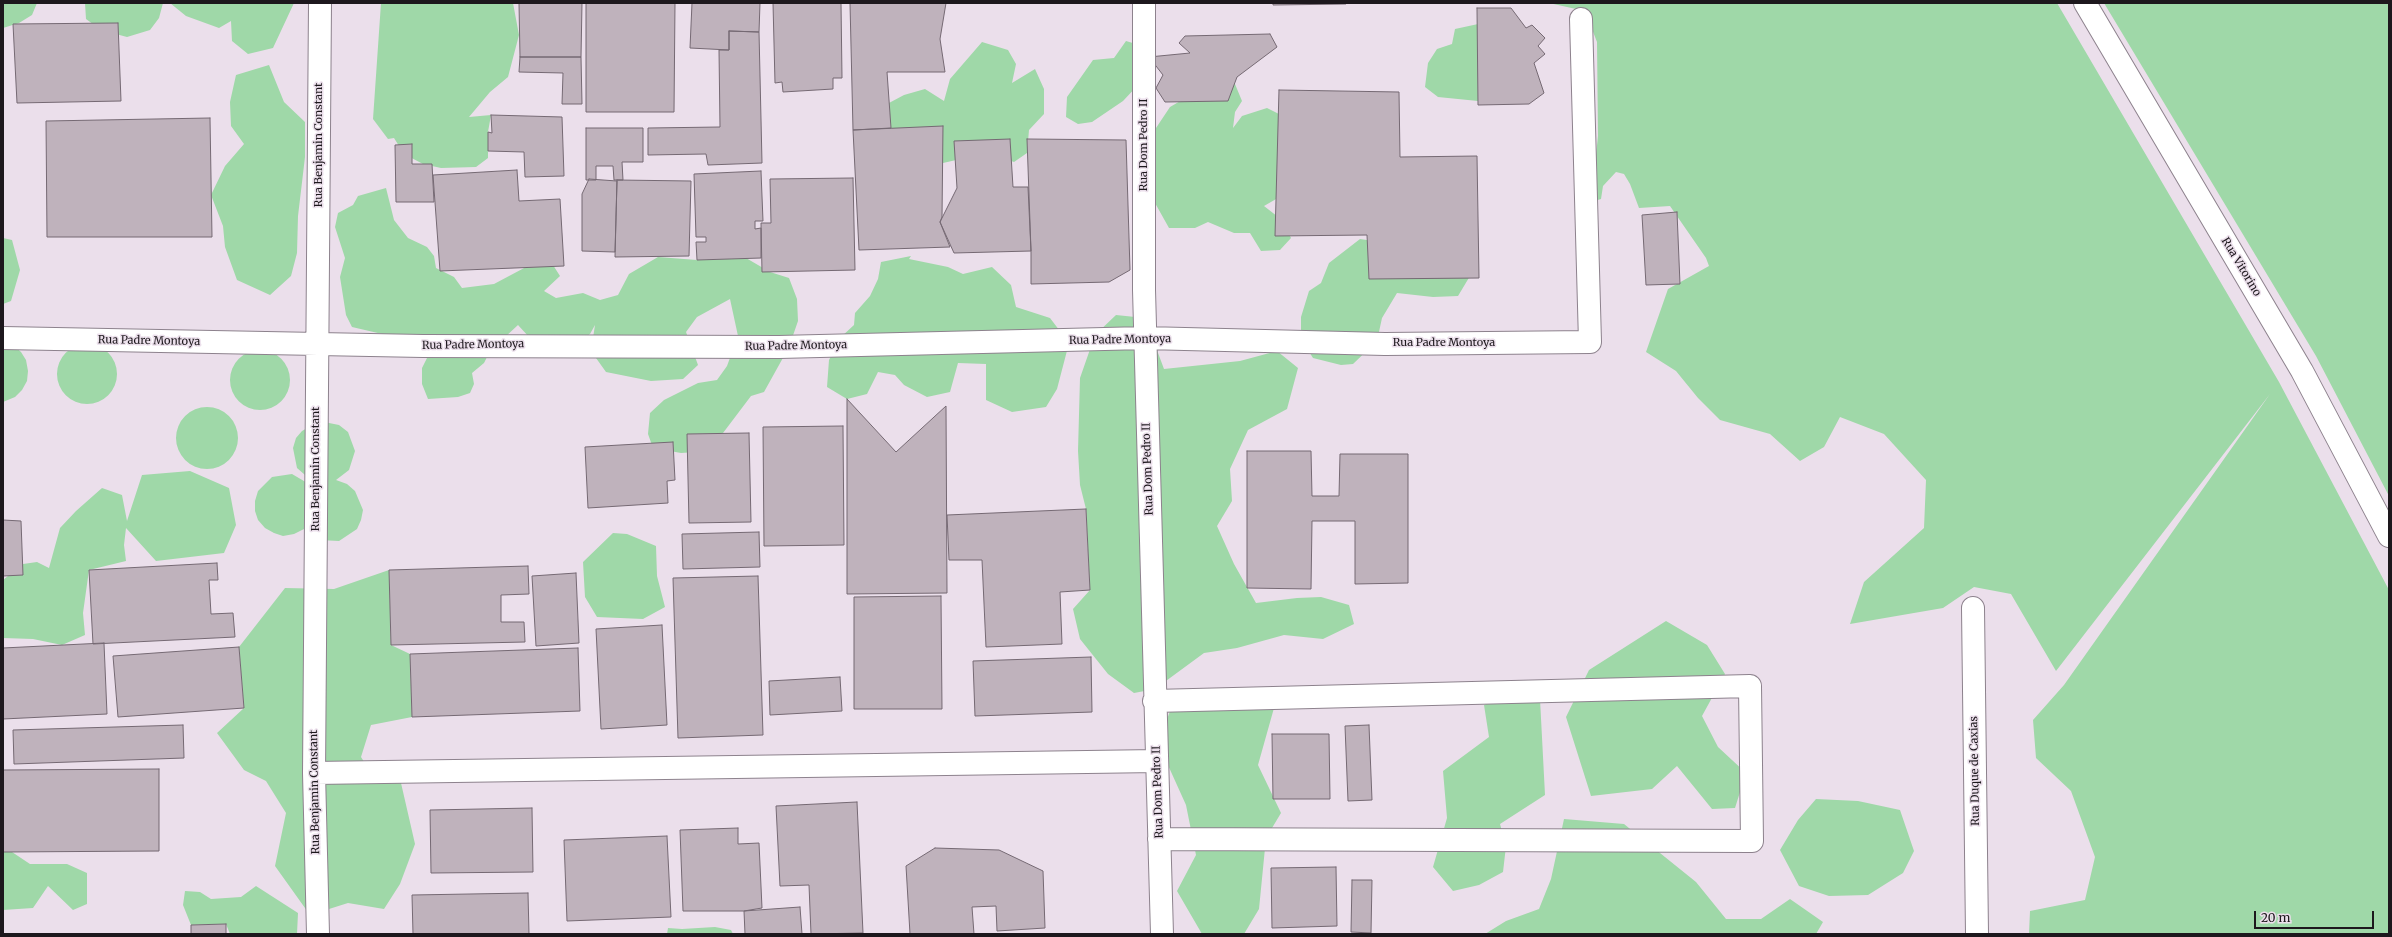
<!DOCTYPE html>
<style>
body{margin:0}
#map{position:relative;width:2392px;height:937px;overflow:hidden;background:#ebdfeb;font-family:Merriweather,serif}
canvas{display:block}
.frame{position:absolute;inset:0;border:4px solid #1d181d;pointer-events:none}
.scale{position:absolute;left:2254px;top:911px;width:120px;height:18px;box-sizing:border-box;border:2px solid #1d181d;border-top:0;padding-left:5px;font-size:12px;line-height:14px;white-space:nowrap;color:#1d181d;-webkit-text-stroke:3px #ebdfeb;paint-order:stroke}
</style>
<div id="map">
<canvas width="2392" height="937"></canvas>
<div class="frame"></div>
<div class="scale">20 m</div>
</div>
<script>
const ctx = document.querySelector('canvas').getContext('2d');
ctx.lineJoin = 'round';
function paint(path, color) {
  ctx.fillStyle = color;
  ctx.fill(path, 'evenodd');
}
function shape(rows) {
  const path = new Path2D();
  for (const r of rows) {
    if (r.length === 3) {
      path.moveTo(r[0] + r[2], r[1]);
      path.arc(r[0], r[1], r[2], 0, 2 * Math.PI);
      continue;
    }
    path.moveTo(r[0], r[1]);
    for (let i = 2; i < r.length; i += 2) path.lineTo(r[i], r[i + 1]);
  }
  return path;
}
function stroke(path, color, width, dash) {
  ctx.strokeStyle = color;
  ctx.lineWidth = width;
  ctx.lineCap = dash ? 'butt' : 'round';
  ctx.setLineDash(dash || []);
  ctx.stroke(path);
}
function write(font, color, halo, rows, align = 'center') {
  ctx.font = font + ' Merriweather,serif';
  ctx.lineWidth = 3;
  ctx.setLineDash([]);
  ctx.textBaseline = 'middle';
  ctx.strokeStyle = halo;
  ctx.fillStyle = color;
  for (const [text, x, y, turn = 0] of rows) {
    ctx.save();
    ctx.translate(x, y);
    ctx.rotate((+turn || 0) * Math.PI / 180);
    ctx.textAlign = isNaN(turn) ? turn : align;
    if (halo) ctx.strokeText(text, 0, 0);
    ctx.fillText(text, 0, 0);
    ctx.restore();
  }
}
const green = shape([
 [3,3,37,3,32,15,19,23,3,28],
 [85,3,163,3,159,18,150,30,127,37,101,30,86,19],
 [170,3,294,3,273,48,248,54,232,41,231,21,219,28,186,16],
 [381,3,513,3,519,35,508,77,490,92,469,117,491,115,488,132,488,158,476,167,441,168,423,164,404,154,394,138,388,139,373,119],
 [1549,3,2057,3,2279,382,2389,590,2389,934,2029,934,2030,911,2085,900,2095,857,2071,791,2036,758,2033,720,2064,685,2270,394,2056,671,2011,594,1974,587,1943,608,1850,624,1864,582,1924,528,1926,480,1884,434,1840,417,1824,447,1800,461,1770,434,1720,420,1698,398,1676,371,1646,352,1668,289,1709,266,1706,258,1670,206,1639,208,1630,184,1624,174,1616,172,1603,186,1601,199,1591,202,1598,136,1597,42,1585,11],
 [2104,3,2389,3,2389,496,2316,356],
 [1492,21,1488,102,1438,97,1425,87,1428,63,1437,49,1452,44,1455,29],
 [1126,41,1136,44,1139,84,1123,101,1092,122,1078,124,1066,117,1067,97,1093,60,1114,58],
 [982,42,1008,50,1016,64,1012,83,1035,69,1044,89,1044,114,1029,130,1027,153,1014,162,997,156,965,158,943,163,934,160,891,128,889,103,904,95,925,89,944,101,950,79],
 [269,65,284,102,305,122,305,157,298,216,297,253,291,276,270,295,237,280,225,247,223,226,211,195,225,166,244,144,231,126,230,102,236,75],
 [1230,72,1242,101,1235,112,1233,128,1242,116,1267,108,1283,116,1290,191,1264,206,1282,220,1291,238,1280,250,1261,251,1250,233,1234,233,1208,222,1195,228,1169,228,1155,203,1150,137,1170,107],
 [386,188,394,220,408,238,427,247,434,256,436,268,454,277,462,288,494,284,526,267,553,265,560,276,544,291,556,298,583,293,600,300,618,295,629,274,658,257,697,260,746,258,770,272,789,278,797,299,798,321,789,347,764,392,751,396,723,433,696,452,681,453,653,448,648,434,650,413,664,400,698,383,717,380,727,366,738,336,730,299,697,317,686,332,698,365,683,379,651,381,606,372,591,351,595,325,590,334,574,347,556,335,529,337,518,325,490,351,484,363,472,373,474,384,470,393,458,397,428,399,422,384,422,368,429,354,395,337,352,327,346,315,340,277,345,258,335,227,338,213,353,205,358,196],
 [3,238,12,240,20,270,11,301,3,304],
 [1360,239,1380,242,1473,271,1458,296,1433,297,1397,293,1382,318,1377,341,1353,364,1341,365,1313,358,1301,339,1301,317,1309,291,1321,283,1329,263],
 [911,256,909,259,948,267,963,274,992,267,1011,285,1016,307,1050,318,1069,343,1057,389,1046,407,1012,412,986,400,986,364,958,363,950,392,927,397,904,385,895,375,878,372,867,394,847,399,827,387,829,360,841,337,854,325,855,313,870,296,878,279,881,262],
 [1116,315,1145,318,1164,369,1240,361,1277,351,1298,368,1287,409,1248,430,1230,469,1232,501,1217,526,1234,564,1256,603,1297,598,1321,597,1349,605,1354,624,1323,639,1284,635,1237,648,1204,653,1155,689,1134,693,1108,674,1080,639,1073,609,1090,590,1086,509,1080,485,1078,451,1080,378,1095,335],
 [3,342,13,345,21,352,26,360,28,371,27,381,22,390,15,397,3,402],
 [87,374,30],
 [260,380,30],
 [207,438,31],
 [319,421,339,425,348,432,355,451,349,470,336,480,347,484,355,491,363,510,361,520,357,529,339,541,319,540,306,528,294,534,283,536,274,533,265,528,258,520,255,511,255,501,258,491,272,477,292,474,309,484,312,481,297,468,293,448,296,438,302,431],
 [190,471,229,488,236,525,224,553,156,561,126,528,124,545,126,561,89,570,83,613,85,635,62,645,33,639,3,638,3,580,23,564,37,562,49,568,60,528,76,511,102,488,122,495,127,521,142,475],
 [613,533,627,534,656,546,657,576,665,607,643,619,597,617,585,597,583,562],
 [389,570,391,645,410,654,412,717,371,725,361,757,377,782,401,783,415,844,400,884,384,909,348,903,310,915,275,866,286,813,266,781,244,770,217,733,244,708,239,647,285,588,334,589],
 [1666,621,1707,645,1725,674,1702,716,1718,747,1746,773,1735,808,1712,809,1677,766,1652,789,1591,796,1566,717,1589,670],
 [1510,694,1540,699,1545,795,1500,824,1506,846,1503,872,1479,885,1453,891,1433,867,1447,818,1443,771,1489,737,1484,705],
 [1175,698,1274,708,1258,765,1281,813,1266,838,1259,909,1244,934,1202,934,1177,891,1196,855,1186,805,1158,743],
 [1816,799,1858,801,1900,810,1914,851,1903,873,1868,895,1829,896,1799,886,1780,850,1798,820],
 [1564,819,1624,824,1696,882,1726,919,1761,919,1790,899,1823,922,1816,934,1485,934,1506,921,1539,909,1551,879],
 [3,852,12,852,30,864,67,864,87,873,87,904,73,910,48,886,33,908,3,910],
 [256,886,298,913,297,934,230,934,226,924,191,925,183,905,185,891,200,892,211,899,241,897],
 [715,927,731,930,733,934,667,934,668,928,682,929]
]);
const building = shape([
 [519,3,582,3,581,57,520,57,519,3],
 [586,3,675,3,674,112,586,112,586,3],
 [692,3,760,3,759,32,729,31,729,50,690,48,692,3],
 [773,3,841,3,842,78,833,78,833,89,783,92,782,82,775,83,773,3],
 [850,3,946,3,940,39,945,72,887,72,891,128,853,130,850,3],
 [1273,3,1346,3,1346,4,1273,5,1273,3],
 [1477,8,1511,8,1526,28,1532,25,1545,38,1538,46,1545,54,1534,63,1544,93,1529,104,1478,105,1477,8],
 [118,23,121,101,17,103,13,24,118,23],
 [729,31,759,32,762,163,708,165,706,154,648,155,648,128,720,127,719,50,729,50,729,31],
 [1270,34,1277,47,1237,77,1228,101,1165,102,1156,88,1163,75,1149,57,1190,53,1179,43,1185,36,1270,34],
 [520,57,581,57,582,104,562,104,563,73,519,72,520,57],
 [1279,90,1399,92,1400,157,1477,156,1479,278,1369,279,1367,235,1275,236,1279,90],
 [491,115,562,117,564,176,525,177,524,152,488,151,488,132,492,133,491,115],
 [210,118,212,237,47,237,46,121,210,118],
 [943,126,942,217,940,222,950,247,859,250,853,130,943,126],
 [586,128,643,128,643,162,622,162,623,180,614,180,613,166,596,166,596,180,586,180,586,128],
 [1010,139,1013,187,1028,187,1031,251,954,253,940,222,957,188,954,141,1010,139],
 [1027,139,1126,140,1130,270,1109,282,1031,284,1031,251,1027,139],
 [412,144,412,164,432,164,434,202,396,202,395,145,412,144],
 [517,170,519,201,560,199,564,266,440,271,433,175,517,170],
 [761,171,763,221,755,221,755,229,761,228,761,258,697,260,696,242,706,242,706,237,696,237,694,174,761,171],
 [853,178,855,270,762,272,761,223,771,223,770,179,853,178],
 [589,179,617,181,615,252,582,251,582,194,589,179],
 [617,180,691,181,689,256,615,257,617,180],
 [1677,212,1680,284,1646,285,1642,215,1677,212],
 [847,399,896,452,946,406,947,593,847,594,847,399],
 [843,426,844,545,764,546,763,427,843,426],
 [749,433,751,522,689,523,687,434,749,433],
 [673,442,675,480,667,481,668,503,588,508,585,447,673,442],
 [1247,451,1311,451,1312,496,1339,496,1340,454,1408,454,1408,583,1355,584,1355,521,1312,521,1311,589,1247,588,1247,451],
 [1086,509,1090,590,1060,592,1062,644,986,647,982,560,949,560,947,515,1086,509],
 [3,520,21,521,23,575,3,576,3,520],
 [759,532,760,567,683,569,682,534,759,532],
 [217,563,218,580,209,580,211,614,233,613,235,637,93,644,89,570,217,563],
 [528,566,529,594,501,595,501,622,524,622,525,642,391,645,389,570,528,566],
 [576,573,579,643,536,646,532,576,576,573],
 [758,576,763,735,678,738,673,578,758,576],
 [941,596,942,709,854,709,854,597,941,596],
 [662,625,667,725,601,729,596,629,662,625],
 [104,643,107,714,3,719,3,648,104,643],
 [239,647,244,708,118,717,113,656,239,647],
 [578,648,580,711,412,717,410,654,578,648],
 [1091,657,1092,712,975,716,973,661,1091,657],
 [840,677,842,711,770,715,769,681,840,677],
 [183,725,184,758,14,764,13,730,183,725],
 [1369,725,1372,800,1348,801,1345,726,1369,725],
 [1272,734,1329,734,1330,799,1273,799,1272,734],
 [159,769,159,851,3,852,3,770,159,769],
 [857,802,863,933,811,934,809,885,780,886,776,806,857,802],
 [532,808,533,872,431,873,430,810,532,808],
 [738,828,738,844,759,843,762,908,744,911,683,911,680,830,738,828],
 [667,836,671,917,567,921,564,840,667,836],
 [935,848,999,850,1043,871,1045,928,997,931,996,906,972,907,974,934,910,934,906,866,935,848],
 [1336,867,1337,926,1272,928,1271,868,1336,867],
 [1352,880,1372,880,1371,933,1351,932,1352,880],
 [528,893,529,934,413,934,412,895,528,893],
 [800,907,802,934,745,934,744,911,800,907],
 [226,924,226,934,191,934,191,925,226,924]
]);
const minor = shape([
 [1144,3,1144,290,1162,934],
 [2085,3,2302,371,2389,536],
 [3,338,423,346,779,347,1145,338,1385,344,1590,342,1581,19],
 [1973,608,1977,934],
 [1154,701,1750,686,1752,841,1159,839],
 [314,773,1157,761],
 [318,934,314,773,320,3]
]);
const streetNames = [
 ["Rua Benjamin Constant",319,145,-90],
 ["Rua Dom Pedro II",1144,145,-90],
 ["Rua Vitorino",2241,267,59],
 ["Rua Padre Montoya",1120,340,-1],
 ["Rua Padre Montoya",149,341,1],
 ["Rua Padre Montoya",1444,343],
 ["Rua Padre Montoya",473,345,-1],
 ["Rua Padre Montoya",796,346,-1],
 ["Rua Benjamin Constant",316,469,-90],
 ["Rua Dom Pedro II",1148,469,-92],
 ["Rua Duque de Caxias",1975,771,-91],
 ["Rua Benjamin Constant",315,792,-91],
 ["Rua Dom Pedro II",1158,792,-92]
];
paint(green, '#9fd8a8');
paint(building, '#bfb2bc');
stroke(building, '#756973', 1);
stroke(minor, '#8d828d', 24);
stroke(minor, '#fff', 22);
write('11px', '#1d181d', '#ebdfeb', streetNames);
</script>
